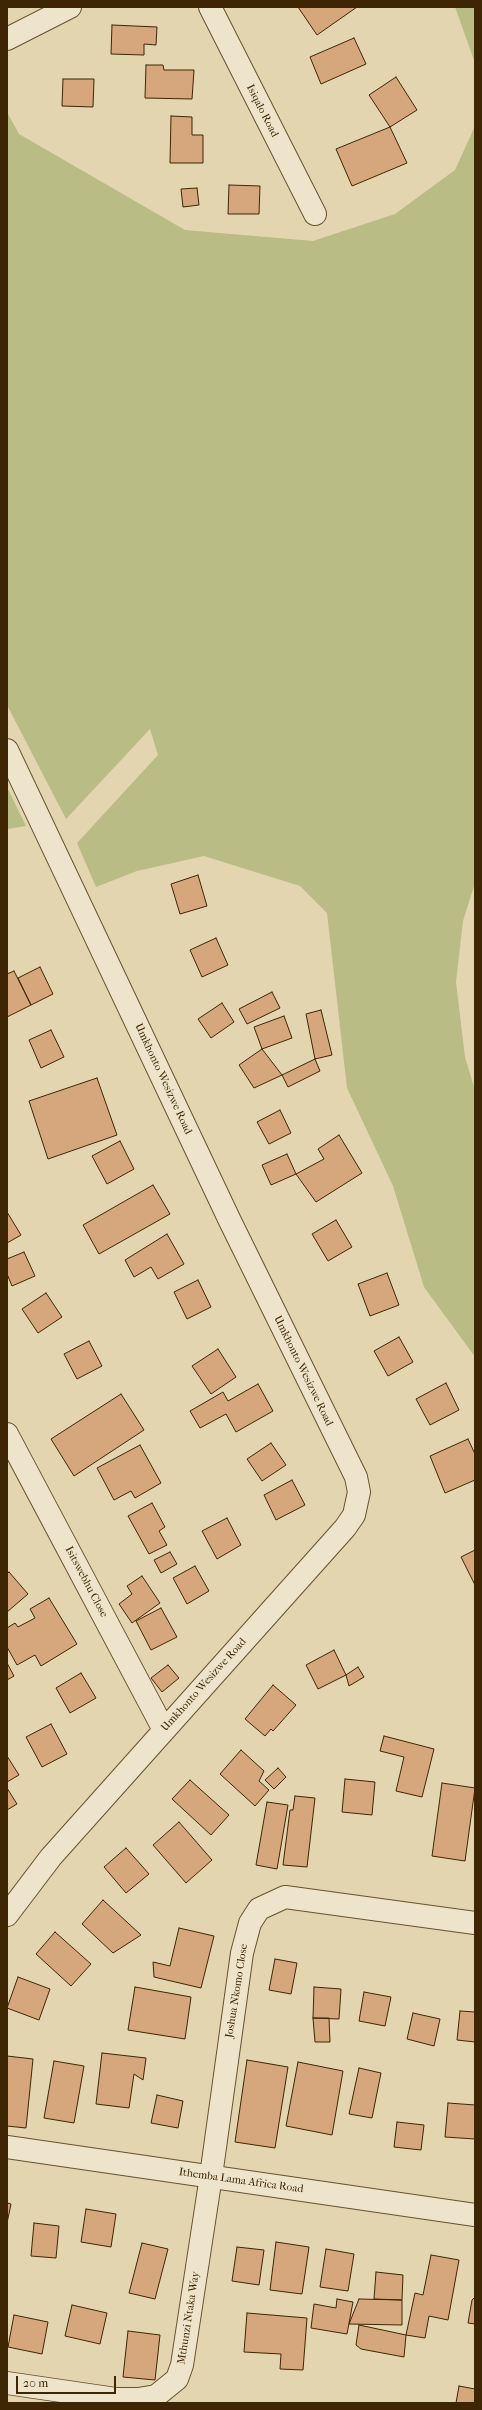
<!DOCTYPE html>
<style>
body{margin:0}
#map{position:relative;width:482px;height:2410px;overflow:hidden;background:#e3d5af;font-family:"IM FELL French Canon",serif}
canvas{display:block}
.frame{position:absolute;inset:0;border:8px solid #3e2604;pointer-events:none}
.scale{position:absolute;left:16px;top:2376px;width:100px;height:18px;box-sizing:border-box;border:2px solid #3e2604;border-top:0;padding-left:5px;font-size:12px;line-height:14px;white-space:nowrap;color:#3e2604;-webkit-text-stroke:3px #ede4cb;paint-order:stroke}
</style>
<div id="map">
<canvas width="482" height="2410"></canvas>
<div class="frame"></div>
<div class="scale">20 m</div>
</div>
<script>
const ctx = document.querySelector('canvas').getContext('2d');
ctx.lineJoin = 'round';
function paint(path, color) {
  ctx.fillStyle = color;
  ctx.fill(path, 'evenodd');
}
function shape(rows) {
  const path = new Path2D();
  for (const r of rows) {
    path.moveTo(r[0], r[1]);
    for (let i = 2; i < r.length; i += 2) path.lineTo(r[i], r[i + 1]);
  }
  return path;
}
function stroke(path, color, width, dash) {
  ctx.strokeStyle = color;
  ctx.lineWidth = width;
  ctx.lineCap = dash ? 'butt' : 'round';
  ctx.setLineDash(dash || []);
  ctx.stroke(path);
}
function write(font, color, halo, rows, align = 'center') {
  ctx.font = font + ' "IM FELL French Canon",serif';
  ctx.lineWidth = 3.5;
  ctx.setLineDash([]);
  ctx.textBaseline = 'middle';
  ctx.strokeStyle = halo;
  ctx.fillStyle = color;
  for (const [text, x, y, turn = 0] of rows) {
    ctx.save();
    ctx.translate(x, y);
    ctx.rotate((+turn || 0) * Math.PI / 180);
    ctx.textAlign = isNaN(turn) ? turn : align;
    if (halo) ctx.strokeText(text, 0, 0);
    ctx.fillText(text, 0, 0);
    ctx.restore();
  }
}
const green = shape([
 [455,7,475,7,475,63],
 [7,112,19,134,185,230,313,241,395,214,455,170,475,126,475,883,463,921,456,982,465,1057,475,1090,475,1357,424,1287,393,1186,347,1088,327,913,300,886,204,856,137,871,96,887,77,843,158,755,150,729,66,819,7,705],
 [7,787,26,826,7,829]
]);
const building = shape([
 [298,7,357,7,317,35,298,7],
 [112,25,157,27,156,45,144,44,144,55,111,54,112,25],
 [354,38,366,64,321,84,310,57,354,38],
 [146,65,163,65,164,70,194,70,192,99,145,98,146,65],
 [396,77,417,110,390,127,369,95,396,77],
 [63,79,94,79,93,107,62,106,63,79],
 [171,116,192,117,192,135,203,135,203,163,170,163,171,116],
 [390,127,407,163,352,186,336,149,390,127],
 [229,185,260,186,259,214,228,214,229,185],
 [197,188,199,205,183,207,181,189,197,188],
 [198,875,207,906,180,914,171,884,198,875],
 [216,938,228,965,202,977,190,950,216,938],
 [40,967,53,994,31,1005,18,978,40,967],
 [14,971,31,1005,7,1017,7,974,14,971],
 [272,992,280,1008,247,1024,239,1009,272,992],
 [222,1003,234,1022,211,1038,198,1019,222,1003],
 [321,1010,332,1055,315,1059,306,1014,321,1010],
 [284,1016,292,1038,262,1049,254,1027,284,1016],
 [51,1030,64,1057,41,1068,29,1040,51,1030],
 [262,1049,282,1075,254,1088,239,1065,262,1049],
 [315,1059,320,1071,288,1087,282,1075,315,1059],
 [97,1078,117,1135,48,1159,29,1101,97,1078],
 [280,1110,291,1133,269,1144,257,1122,280,1110],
 [339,1135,362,1173,316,1202,296,1174,324,1159,318,1149,339,1135],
 [120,1141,134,1169,107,1184,92,1156,120,1141],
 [287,1154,296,1174,271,1185,262,1165,287,1154],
 [153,1185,170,1214,99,1254,83,1225,153,1185],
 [7,1212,21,1235,7,1243,7,1212],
 [336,1220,352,1247,328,1261,312,1234,336,1220],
 [167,1234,184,1264,158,1279,151,1267,134,1277,125,1260,167,1234],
 [24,1252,35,1276,12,1286,7,1274,7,1259,24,1252],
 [387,1273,399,1305,370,1316,358,1284,387,1273],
 [198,1280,211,1307,187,1319,174,1292,198,1280],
 [46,1293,62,1317,38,1333,22,1309,46,1293],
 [399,1337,413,1362,388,1376,374,1351,399,1337],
 [89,1341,102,1366,77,1379,64,1354,89,1341],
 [218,1349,236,1377,211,1394,192,1366,218,1349],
 [446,1383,459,1410,430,1425,416,1399,446,1383],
 [258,1384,273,1411,236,1432,226,1414,200,1428,190,1411,223,1392,228,1401,258,1384],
 [121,1394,144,1430,74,1476,51,1439,121,1394],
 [468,1439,475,1454,475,1480,445,1493,430,1456,468,1439],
 [271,1443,286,1465,262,1481,247,1459,271,1443],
 [140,1445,161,1483,135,1498,131,1491,114,1500,97,1468,140,1445],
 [292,1480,305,1505,276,1520,264,1495,292,1480],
 [152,1503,165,1527,159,1531,167,1545,149,1554,128,1516,152,1503],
 [227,1518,241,1545,217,1559,202,1531,227,1518],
 [475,1550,475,1585,461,1557,475,1550],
 [170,1552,177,1564,161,1573,154,1560,170,1552],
 [195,1566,209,1591,187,1604,173,1578,195,1566],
 [9,1572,28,1594,7,1612,7,1574,9,1572],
 [142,1576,160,1603,132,1623,119,1604,132,1594,127,1586,142,1576],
 [49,1598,77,1644,41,1666,35,1655,17,1665,7,1647,7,1628,15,1623,18,1627,35,1618,30,1609,49,1598],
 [161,1608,177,1637,151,1650,136,1621,161,1608],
 [334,1650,346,1675,318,1689,306,1665,334,1650],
 [7,1663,14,1676,7,1680,7,1663],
 [168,1665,179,1678,162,1692,151,1678,168,1665],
 [358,1667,364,1677,349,1686,346,1675,358,1667],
 [81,1673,96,1698,70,1713,56,1688,81,1673],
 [273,1685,296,1705,273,1731,271,1729,265,1736,245,1719,273,1685],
 [51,1724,67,1754,42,1767,26,1737,51,1724],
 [384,1736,434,1749,422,1797,396,1791,404,1757,380,1751,384,1736],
 [241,1750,264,1771,259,1781,269,1790,255,1806,220,1774,241,1750],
 [7,1756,19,1775,7,1782,7,1756],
 [278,1768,286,1777,274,1789,265,1780,278,1768],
 [345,1779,375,1782,372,1815,342,1812,345,1779],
 [190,1780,229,1815,211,1835,172,1799,190,1780],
 [442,1783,475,1788,465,1861,432,1856,442,1783],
 [7,1788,17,1804,7,1810,7,1788],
 [295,1796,315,1798,307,1867,283,1865,290,1810,293,1810,295,1796],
 [267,1802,288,1805,277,1869,256,1865,267,1802],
 [179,1822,212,1860,186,1883,153,1845,179,1822],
 [126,1848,149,1874,126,1893,104,1867,126,1848],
 [103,1900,141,1935,113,1953,82,1924,103,1900],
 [179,1928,214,1936,201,1988,154,1977,153,1962,170,1966,179,1928],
 [55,1932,91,1964,71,1986,36,1954,55,1932],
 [275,1959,297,1963,291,1994,269,1990,275,1959],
 [18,1977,50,1989,39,2020,7,2008,18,1977],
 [135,1987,191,1997,185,2039,128,2030,135,1987],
 [314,1987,341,1989,339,2019,313,2018,314,1987],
 [364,1992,391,1997,385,2026,359,2021,364,1992],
 [460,2011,475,2012,475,2042,457,2040,460,2011],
 [413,2013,440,2019,434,2046,407,2039,413,2013],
 [313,2018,329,2018,330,2042,315,2042,313,2018],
 [102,2053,146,2058,143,2080,134,2074,129,2108,96,2104,102,2053],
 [7,2056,33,2059,26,2128,7,2126,7,2056],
 [247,2060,288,2067,275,2148,235,2142,247,2060],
 [54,2061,84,2066,74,2123,44,2118,54,2061],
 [298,2062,343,2071,332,2135,286,2126,298,2062],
 [359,2068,381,2073,372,2118,349,2114,359,2068],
 [157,2095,183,2101,178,2128,151,2123,157,2095],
 [448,2103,475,2105,475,2139,445,2137,448,2103],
 [397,2122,424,2125,421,2150,394,2147,397,2122],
 [7,2203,11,2204,7,2223,7,2203],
 [86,2209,116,2214,111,2247,81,2242,86,2209],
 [34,2223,59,2226,56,2258,31,2256,34,2223],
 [276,2242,309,2247,302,2294,270,2290,276,2242],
 [142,2243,168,2249,155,2299,129,2293,142,2243],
 [237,2247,264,2250,259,2285,232,2281,237,2247],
 [326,2249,354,2254,348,2291,320,2287,326,2249],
 [431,2255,459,2260,448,2320,429,2316,425,2338,406,2335,415,2293,423,2295,431,2255],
 [376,2272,403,2275,402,2300,374,2299,376,2272],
 [475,2297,475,2324,468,2323,472,2300,475,2297],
 [337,2299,353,2302,347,2334,311,2328,314,2304,336,2308,337,2299],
 [359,2299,402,2300,402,2325,349,2324,359,2299],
 [72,2305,107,2313,100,2344,65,2336,72,2305],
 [247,2313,307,2318,303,2370,280,2369,281,2354,244,2352,247,2313],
 [14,2315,48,2322,42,2354,8,2347,14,2315],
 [359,2325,406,2335,404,2357,361,2349,356,2345,359,2325],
 [128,2331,160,2335,155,2380,123,2377,128,2331],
 [459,2386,475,2389,475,2403,456,2403,459,2386]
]);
const street = shape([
 [210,7,315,214],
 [7,39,70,7],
 [7,750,230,1221,356,1477,359,1492,354,1515,345,1528,51,1857,7,1915],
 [7,1434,164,1730],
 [7,2147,475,2215],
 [7,2383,116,2399,138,2399,156,2396,177,2379,182,2365,211,2176,242,1953,250,1923,259,1909,285,1897,475,1923]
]);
const streetNames = [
 ["Isiqalo Road",262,111,63],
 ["Umkhonto Wesizwe Road",163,1079,65],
 ["Umkhonto Wesizwe Road",303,1371,64],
 ["Isitswebhu Close",86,1582,62],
 ["Umkhonto Wesizwe Road",204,1685,-48],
 ["Joshua Nkomo Close",237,1991,-81],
 ["Ithemba Lama Africa Road",241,2181,8],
 ["Mthunzi Ntaka Way",189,2318,-81]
];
paint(green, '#babc86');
paint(building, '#d6a67d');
stroke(building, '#3e2604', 1);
stroke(street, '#67522f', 24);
stroke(street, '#ede4cb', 22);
write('11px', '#3e2604', '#ede4cb', streetNames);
</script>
